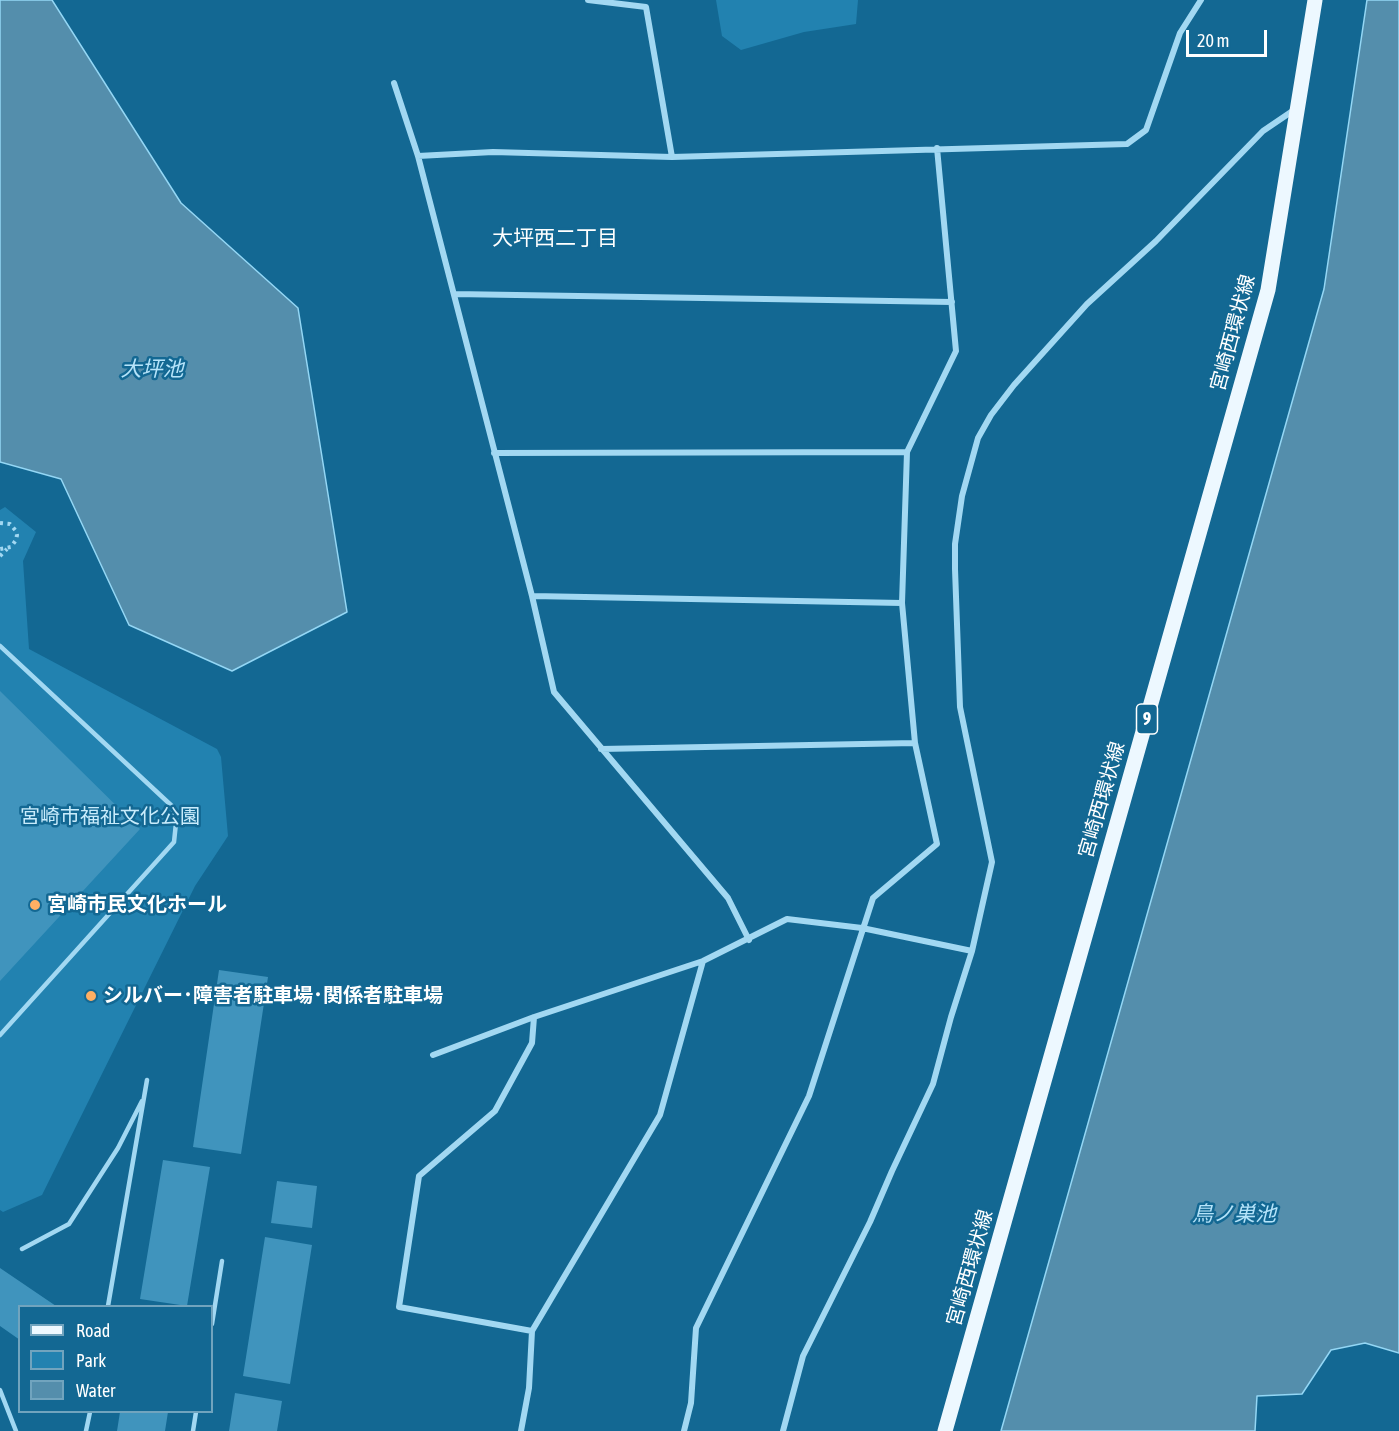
<!DOCTYPE html>
<meta charset="utf-8">
<style>
body{margin:0}
#map{position:relative;width:1399px;height:1431px;overflow:hidden;background:#136893;font-family:"Asap Condensed",sans-serif}
canvas{display:block}
.legend{position:absolute;left:18px;top:1305px;width:195px;height:108px;box-sizing:border-box;background:#136893;border:2px solid #71a4be;margin:0;padding:8px 10px;list-style:none;font-size:18px;color:#fff}
.legend li{display:flex;align-items:center;gap:12px;height:30px}
.legend b{width:30px;border:2px solid #71a4be}
.scale{position:absolute;left:1186px;top:30px;width:81px;height:27px;box-sizing:border-box;border:3px solid #fff;border-top:0;padding-left:8px;font-size:18px;line-height:21px;white-space:nowrap;color:#fff;-webkit-text-stroke:4px #136893;paint-order:stroke}
</style>
<div id="map">
<canvas width="1399" height="1431"></canvas>
<ul class="legend">
<li><b style="height:8px;background:#edf8ff"></b>Road</li>
<li><b style="height:16px;background:#2282b0"></b>Park</li>
<li><b style="height:16px;background:#548eac"></b>Water</li>
</ul>
<div class="scale">20 m</div>
</div>
<script>
const ctx = document.querySelector('canvas').getContext('2d');
ctx.lineJoin = 'round';
function paint(path, color) {
  ctx.fillStyle = color;
  ctx.fill(path, 'evenodd');
}
function shape(rows) {
  const path = new Path2D();
  for (const r of rows) {
    path.moveTo(r[0], r[1]);
    for (let i = 2; i < r.length; i += 2) path.lineTo(r[i], r[i + 1]);
  }
  return path;
}
function stroke(path, color, width, dash) {
  ctx.strokeStyle = color;
  ctx.lineWidth = width;
  ctx.lineCap = dash ? 'butt' : 'round';
  ctx.setLineDash(dash || []);
  ctx.stroke(path);
}
function write(font, color, halo, rows, align = 'center') {
  ctx.font = font + ' "Asap Condensed","Noto Sans JP",sans-serif';
  ctx.lineWidth = 5;
  ctx.setLineDash([]);
  ctx.textBaseline = 'middle';
  ctx.strokeStyle = halo;
  ctx.fillStyle = color;
  for (const [text, x, y, turn = 0] of rows) {
    ctx.save();
    ctx.translate(x, y);
    ctx.rotate((+turn || 0) * Math.PI / 180);
    ctx.textAlign = isNaN(turn) ? turn : align;
    if (halo) ctx.strokeText(text, 0, 0);
    ctx.fillText(text, 0, 0);
    ctx.restore();
  }
}
const green = shape([
 [716,0,858,0,856,24,804,32,741,50,722,36],
 [5,507,36,532,23,561,29,649,217,749,221,757,228,836,195,886,42,1195,3,1212,0,1210,0,510]
]);
const water = shape([
 [0,0,52,0,181,203,298,308,347,612,232,671,129,625,61,479,0,462,0,0],
 [1367,0,1399,0,1399,1353,1365,1343,1331,1350,1302,1394,1257,1396,1255,1431,1001,1431,1324,289,1367,0]
]);
const building = shape([
 [0,691,140,829,0,981],
 [219,970,268,977,241,1154,193,1147],
 [163,1160,210,1167,187,1306,140,1299],
 [277,1181,317,1186,312,1228,271,1223],
 [265,1237,312,1245,290,1384,243,1376],
 [0,1268,56,1306,20,1306,20,1340,0,1326],
 [235,1393,282,1401,277,1431,229,1431],
 [120,1412,168,1412,165,1431,117,1431]
]);
const path = shape([
 [0,523,10,524,16,531,17,535,16,540,11,547,0,549],
 [0,556,7,549]
]);
const service = shape([
 [0,646,173,807,176,823,174,842,0,1035],
 [22,1249,69,1224,118,1148,142,1101],
 [108,1306,147,1080],
 [212,1324,222,1261],
 [0,1390,16,1431],
 [86,1431,90,1412],
 [193,1431,196,1412]
]);
const minor = shape([
 [588,0,646,7,672,157],
 [394,83,418,156,532,596,554,692,728,898,749,940],
 [418,156,493,152,672,157,1127,144,1146,130,1180,33,1201,0],
 [454,294,952,302],
 [494,453,907,452],
 [532,596,902,603],
 [601,749,915,743],
 [433,1055,534,1017,703,961,787,919,862,928,972,951],
 [532,1331,399,1307,419,1176,495,1111,532,1043,534,1017],
 [521,1431,529,1388,532,1331,660,1115,703,961],
 [684,1431,691,1403,696,1328,809,1096,873,898,937,844,915,743,902,603,907,452,956,351,937,148],
 [783,1431,803,1356,870,1222,892,1171,933,1084,951,1017,972,951,992,862,960,707,955,569,955,544,962,496,978,438,991,415,1014,385,1087,304,1156,241,1263,131,1294,110]
]);
const primary = shape([
 [945,1431,1268,290,1315,0]
]);
const markers = [
 [35,905,6,"#ffaf63"],
 [91,996,6,"#ffaf63"]
];
const shields = [
 [1147,719,21]
];
const shieldNames = [
 ["9",1147,719]
];
const streetNames = [
 ["宮崎西環状線",1233,333,-75],
 ["宮崎西環状線",1102,800,-74],
 ["宮崎西環状線",970,1268,-74]
];
const parkNames = [
 ["宮崎市福祉文化公園",110,817]
];
const poiNames = [
 ["宮崎市民文化ホール",47,905],
 ["シルバー･障害者駐車場･関係者駐車場",103,996]
];
const neighbourhoodNames = [
 ["大坪西二丁目",555,238]
];
const waterNames = [
 ["大坪池",152,369],
 ["鳥ノ巣池",1234,1214]
];
paint(green, '#2282b0');
paint(water, '#548eac');
stroke(water, '#94d7f5', 1.5);
paint(building, '#4094bd');
stroke(path, '#a2d8f2', 4, [3, 4.5]);
stroke(service, '#a2d8f2', 4.5);
stroke(minor, '#a2d8f2', 6);
stroke(primary, '#edf8ff', 15);
for (const [x, y, r, color] of markers) {
  const dot = new Path2D();
  dot.arc(x, y, r, 0, 2 * Math.PI);
  ctx.fillStyle = color;
  ctx.fill(dot);
  stroke(dot, '#136893', 2);
}
for (const [x, y, w] of shields) {
  const box = new Path2D();
  box.roundRect(x - w / 2, y - 15, w, 30, 4.5);
  ctx.fillStyle = '#136893';
  ctx.fill(box);
  stroke(box, '#fff', 1.5);
}
write('bold 18px', '#fff', null, shieldNames);
write('20px', '#fff', '#136893', streetNames);
write('20px', '#c9ecfc', '#136893', parkNames);
write('bold 20px', '#fff', '#136893', poiNames, 'left');
write('21px', '#fff', '#136893', neighbourhoodNames);
write('italic 21px', '#b6e4fa', '#136893', waterNames);
</script>
